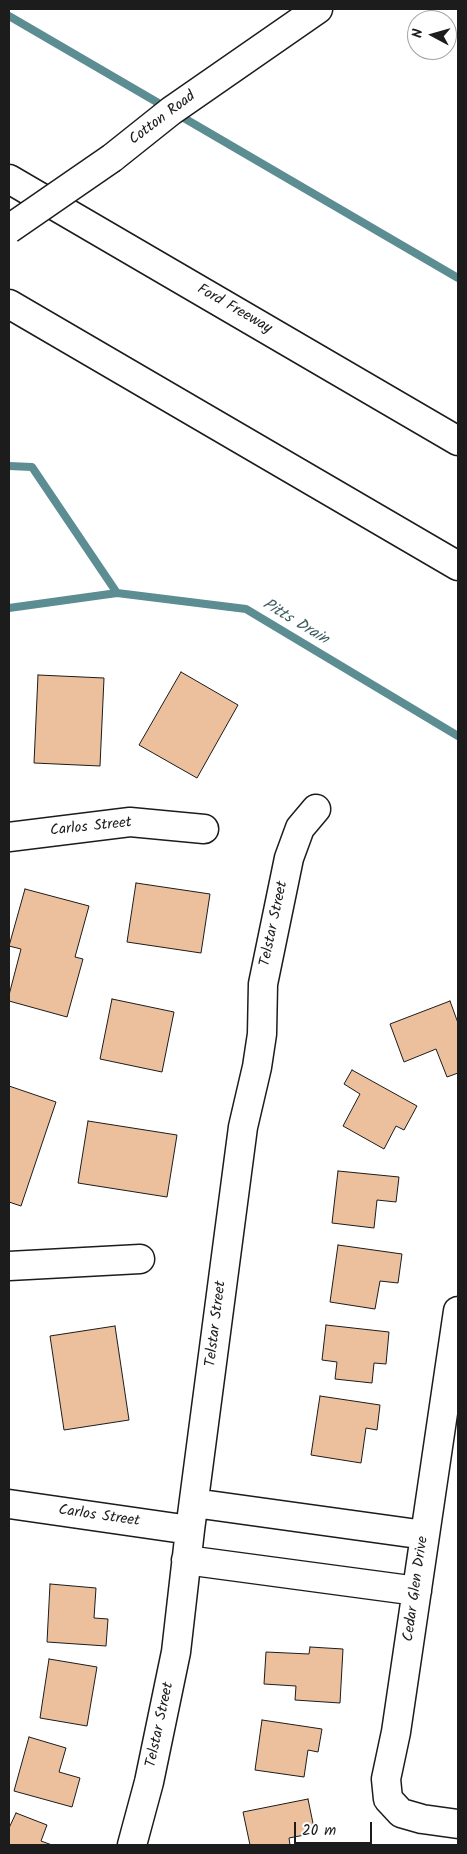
<!DOCTYPE html>
<style>
body{margin:0}
#map{position:relative;width:467px;height:1854px;overflow:hidden;background:#fff;font-family:Kalam,sans-serif}
canvas{display:block}
.frame{position:absolute;inset:0;border:10px solid #1c1c1c;pointer-events:none}
.north{position:absolute;left:407px;top:10px;width:50px;height:50px;box-sizing:border-box;background:#fff;border:1px solid #a4a4a4;border-radius:50%;rotate:276deg;font-size:14px;font-weight:700;line-height:20px;text-align:center;color:#1c1c1c}
.north::after{content:'';display:block;margin:auto;width:18px;height:22px;background:#1c1c1c;clip-path:polygon(50% 0,100% 100%,50% 72%,0 100%)}
.scale{position:absolute;left:294px;top:1822px;width:78px;height:22px;box-sizing:border-box;border:2px solid #1c1c1c;border-top:0;padding-left:6px;font-size:15px;line-height:18px;white-space:nowrap;color:#1c1c1c;-webkit-text-stroke:4px #fff;paint-order:stroke}
</style>
<div id="map">
<canvas width="467" height="1854"></canvas>
<div class="frame"></div>
<div class="north">N</div>
<div class="scale">20 m</div>
</div>
<script>
const ctx = document.querySelector('canvas').getContext('2d');
ctx.lineJoin = 'round';
function shape(rows) {
  const path = new Path2D();
  for (const r of rows) {
    path.moveTo(r[0], r[1]);
    for (let i = 2; i < r.length; i += 2) path.lineTo(r[i], r[i + 1]);
  }
  return path;
}
function stroke(path, color, width, dash) {
  ctx.strokeStyle = color;
  ctx.lineWidth = width;
  ctx.lineCap = dash ? 'butt' : 'round';
  ctx.setLineDash(dash || []);
  ctx.stroke(path);
}
function paint(path, color) {
  ctx.fillStyle = color;
  ctx.fill(path, 'evenodd');
}
function write(font, color, halo, rows, align = 'center') {
  ctx.font = font + ' Kalam,sans-serif';
  ctx.lineWidth = 5;
  ctx.setLineDash([]);
  ctx.textBaseline = 'middle';
  ctx.strokeStyle = halo;
  ctx.fillStyle = color;
  for (const [text, x, y, turn = 0] of rows) {
    ctx.save();
    ctx.translate(x, y);
    ctx.rotate((+turn || 0) * Math.PI / 180);
    ctx.textAlign = isNaN(turn) ? turn : align;
    if (halo) ctx.strokeText(text, 0, 0);
    ctx.fillText(text, 0, 0);
    ctx.restore();
  }
}
const stream = shape([
 [9,16,167,108],
 [177,114,458,278],
 [9,466,32,467,117,593],
 [9,608,117,593,246,609,458,736]
]);
const building = shape([
 [181,672,238,705,197,778,139,745,181,672],
 [38,675,104,678,100,766,34,763,38,675],
 [136,883,210,894,201,953,127,942,136,883],
 [25,889,89,906,75,957,83,959,67,1017,9,1001,9,995,21,949,9,946,25,889],
 [112,999,174,1012,162,1072,100,1059,112,999],
 [450,1001,458,1023,458,1073,447,1077,436,1049,404,1062,390,1024,450,1001],
 [352,1070,417,1106,404,1130,396,1126,384,1149,343,1126,360,1094,344,1084,352,1070],
 [9,1086,56,1102,21,1206,9,1202,9,1086],
 [88,1121,177,1135,167,1197,78,1183,88,1121],
 [338,1171,399,1177,396,1202,377,1200,374,1228,332,1223,338,1171],
 [338,1245,402,1254,398,1283,380,1281,375,1309,330,1302,338,1245],
 [326,1325,389,1332,386,1364,374,1363,372,1383,335,1379,337,1362,322,1360,326,1325],
 [115,1326,129,1420,64,1430,50,1336,115,1326],
 [320,1396,380,1405,377,1430,366,1428,361,1463,311,1455,320,1396],
 [50,1584,96,1588,94,1618,108,1619,106,1646,47,1642,50,1584],
 [310,1647,343,1649,340,1703,295,1700,296,1686,264,1684,266,1652,309,1654,310,1647],
 [49,1659,97,1667,87,1726,40,1718,49,1659],
 [262,1720,322,1729,318,1752,308,1750,304,1777,255,1770,262,1720],
 [29,1737,66,1748,59,1772,80,1778,72,1807,14,1791,29,1737],
 [308,1799,315,1833,289,1838,290,1845,250,1845,243,1812,308,1799],
 [16,1813,47,1825,41,1841,52,1845,9,1845,9,1828,16,1813]
]);
const minor = shape([
 [112,158,171,111,318,9],
 [9,837,130,822,204,829],
 [9,1266,140,1259],
 [458,1311,396,1732,386,1779,388,1799,401,1813,422,1819,458,1824],
 [194,1503,425,1535],
 [9,1504,190,1530],
 [186,1560,417,1591],
 [132,1845,149,1782,176,1652,190,1530,243,1127,257,1067,262,1034,263,984,289,858,300,828,316,809]
]);
const highway = shape([
 [9,179,458,441],
 [9,304,458,566]
]);
const minorBridge = shape([
 [9,229,112,158]
]);
const streetNames = [
 ["Cotton Road",163,119,-37],
 ["Ford Freeway",234,310,30],
 ["Carlos Street",91,828,-6],
 ["Telstar Street",275,924,-78],
 ["Telstar Street",217,1324,-83],
 ["Carlos Street",99,1517,8],
 ["Cedar Glen Drive",417,1589,-82],
 ["Telstar Street",161,1725,-78]
];
const waterNames = [
 ["Pitts Drain",295,623,31]
];
stroke(stream, '#5c8d93', 8);
paint(building, '#ecc09c');
stroke(building, '#1c1c1c', 1);
stroke(minor, '#1c1c1c', 31);
stroke(highway, '#1c1c1c', 31);
stroke(minor, '#fff', 28);
stroke(highway, '#fff', 28);
stroke(minorBridge, '#1c1c1c', 31, []);
stroke(minorBridge, '#fff', 28);
write('15px', '#1c1c1c', '#fff', streetNames);
write('italic 16px', '#415e61', '#fff', waterNames);
</script>
